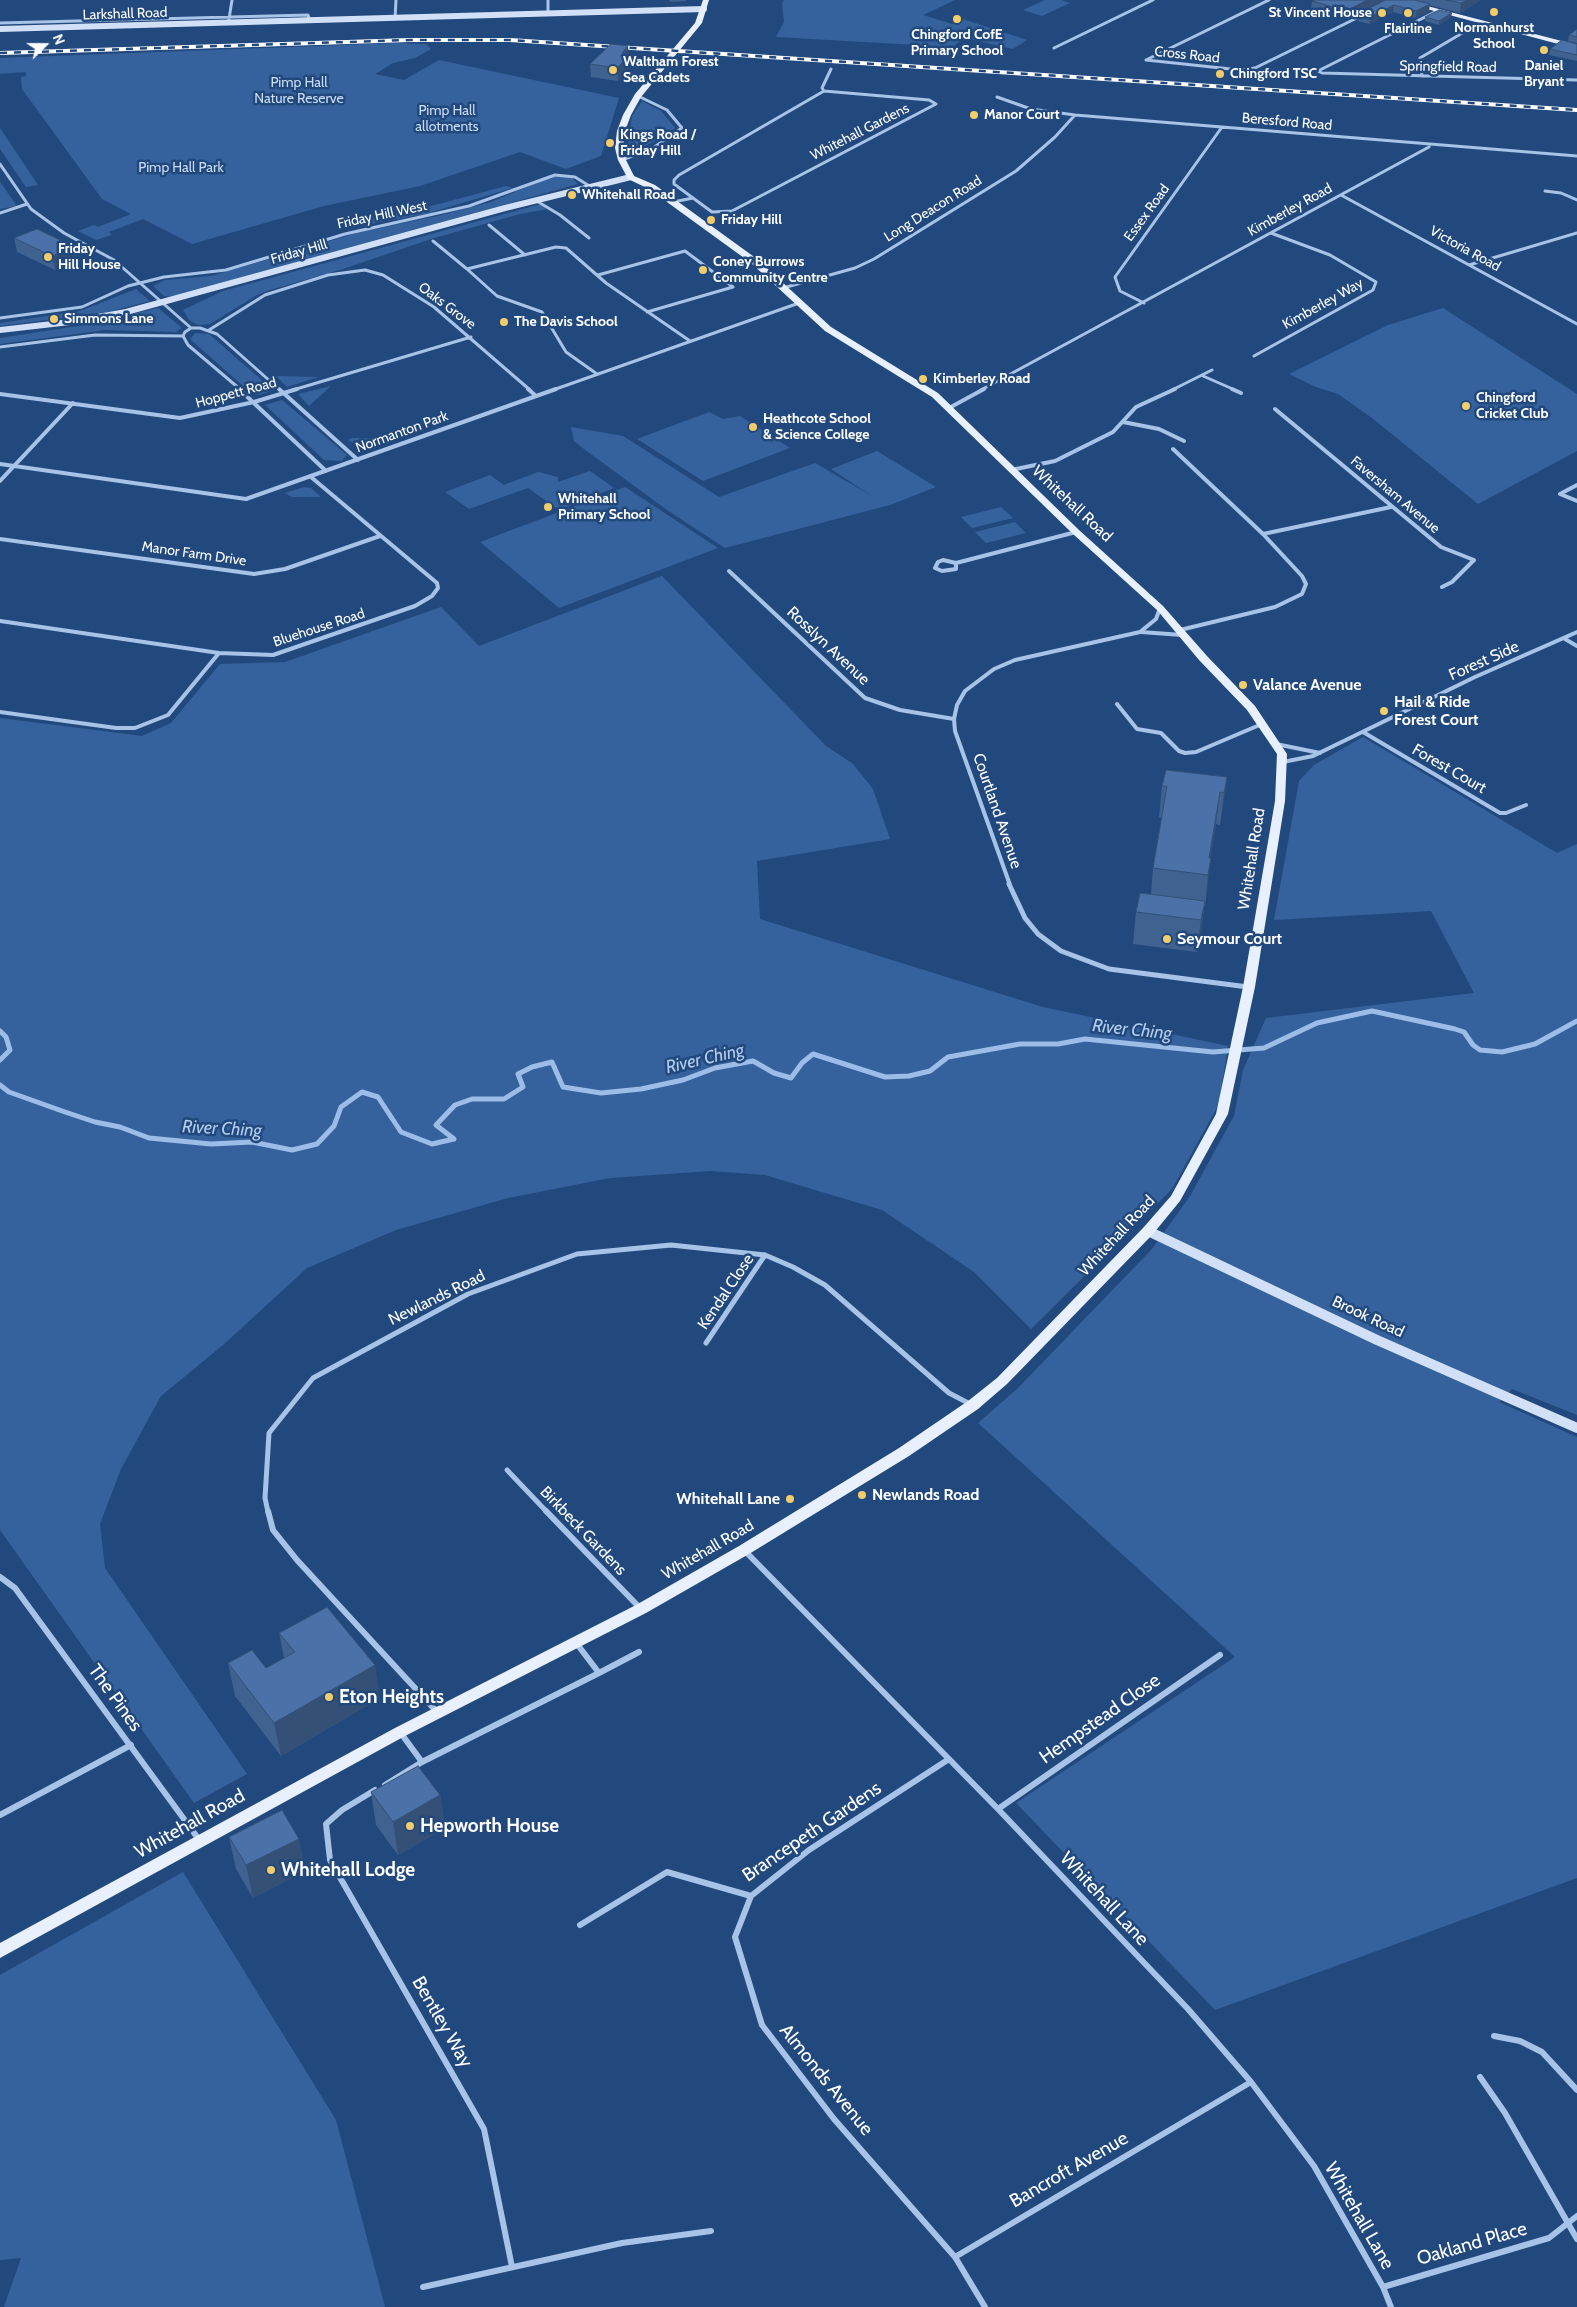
<!DOCTYPE html>
<style>
body{margin:0}
#map{position:relative;width:1577px;height:2307px;overflow:hidden;background:#22497e;font-family:Cabin,sans-serif}
canvas{display:block}
.north{position:absolute;left:20px;top:20px;width:50px;height:50px;-webkit-text-stroke:4px #22497e;paint-order:stroke;rotate:68deg;font-size:14px;font-weight:700;line-height:20px;text-align:center;color:#fff}
.north::after{content:'';display:block;margin:auto;width:18px;height:22px;background:#fff;clip-path:polygon(50% 0,100% 100%,50% 72%,0 100%)}
</style>
<div id="map">
<canvas width="1577" height="2307"></canvas>
<div class="north">N</div>
</div>
<script>
const ctx = document.querySelector('canvas').getContext('2d');
ctx.lineJoin = 'round';
function paint(path, color) {
  ctx.fillStyle = color;
  ctx.fill(path, 'evenodd');
}
function shape(rows) {
  const path = new Path2D();
  for (const r of rows) {
    path.moveTo(r[0], r[1]);
    for (let i = 2; i < r.length; i += 2) path.lineTo(r[i], r[i + 1]);
  }
  return path;
}
function stroke(path, color, width, dash) {
  ctx.strokeStyle = color;
  ctx.lineWidth = width;
  ctx.lineCap = dash ? 'butt' : 'round';
  ctx.setLineDash(dash || []);
  ctx.stroke(path);
}
function write(font, color, halo, rows, align = 'center') {
  ctx.font = font + ' Cabin,sans-serif';
  ctx.lineWidth = 5;
  ctx.setLineDash([]);
  ctx.textBaseline = 'middle';
  ctx.strokeStyle = halo;
  ctx.fillStyle = color;
  for (const [text, x, y, turn = 0] of rows) {
    ctx.save();
    ctx.translate(x, y);
    ctx.rotate((+turn || 0) * Math.PI / 180);
    ctx.textAlign = isNaN(turn) ? turn : align;
    if (halo) ctx.strokeText(text, 0, 0);
    ctx.fillText(text, 0, 0);
    ctx.restore();
  }
}
const green = shape([
 [784,0,955,0,923,15,952,24,963,19,1027,40,1013,49,965,38,952,47,776,37,784,22,782,3],
 [1045,0,1061,0,1070,3,1042,16,1023,10],
 [397,43,426,44,431,49,415,58,393,63,375,74,404,80,439,60,619,98,601,156,566,169,520,152,420,186,324,206,192,244,143,219,109,232,112,235,96,240,78,231,94,225,98,227,131,214,102,199,22,89,21,77,26,76,26,72,0,74,0,58],
 [642,101,661,111,675,128,663,137,629,154,628,141,632,116],
 [0,128,38,185,26,187,0,149],
 [561,175,571,177,578,184,173,297,164,296,153,286,165,280,211,276,360,232,442,215,491,202,548,178],
 [0,182,17,206,0,209],
 [506,186,513,188,425,214,365,225,361,221,420,209],
 [541,204,548,209,520,214,431,239,343,269,270,290,257,295,210,324,198,325,189,320,183,310,223,291],
 [136,289,150,301,104,313,0,326,0,323,80,311],
 [158,308,182,328,176,332,106,330,0,344,0,338,84,325],
 [1443,308,1577,394,1577,451,1478,504,1372,418,1338,394,1316,387,1289,374,1388,325],
 [195,333,209,334,273,390,260,395,252,394,190,339],
 [276,376,319,377,287,387],
 [331,386,309,406,298,394],
 [282,400,347,455,342,461,324,460,265,405],
 [709,412,723,419,740,416,790,448,703,481,637,439],
 [571,427,623,436,719,497,815,463,872,496,831,469,877,451,936,487,890,505,725,548,667,510,584,449,574,441],
 [352,438,397,439,365,451,348,440],
 [590,471,614,488,559,510,528,488,469,509,445,492,490,475,504,485,538,472,558,477,558,482],
 [304,487,311,488,321,497,292,497,285,493],
 [625,487,718,548,559,608,480,542],
 [1001,507,1013,518,972,528,961,517],
 [1015,522,1026,533,986,543,975,532],
 [662,576,825,745,853,764,873,789,890,839,757,861,760,919,1043,1007,1228,1046,1219,1104,1172,1189,1031,1329,974,1272,882,1210,765,1175,711,1171,610,1178,508,1198,396,1230,307,1268,223,1345,161,1396,121,1469,100,1524,105,1568,247,1774,194,1803,0,1530,0,718,142,736,171,723,220,664,285,662,441,607,479,646],
 [1363,737,1557,853,1577,844,1577,1415,1512,1389,1499,1402,1577,1437,1577,1878,1215,2010,1016,1803,1235,1657,978,1423,1017,1389,1152,1249,1190,1196,1234,1116,1243,1070,1266,1018,1474,993,1431,911,1274,920,1299,781,1314,765],
 [183,1872,336,2120,385,2307,4,2307,21,2258,0,2260,0,1975]
]);
const stream = shape([
 [0,1031,6,1037,10,1050,0,1060],
 [0,1085,9,1092,65,1112,95,1122,120,1127,149,1138,211,1144,252,1142,292,1150,317,1144,334,1126,341,1107,362,1092,378,1097,401,1132,432,1144,454,1139,436,1125,455,1105,472,1099,504,1099,523,1087,518,1074,532,1067,552,1062,563,1087,601,1093,641,1089,683,1080,715,1068,753,1061,774,1073,791,1078,802,1063,813,1054,885,1077,909,1076,930,1071,948,1057,1020,1044,1058,1044,1085,1039,1213,1052,1264,1048,1317,1023,1372,1011,1455,1029,1464,1032,1473,1045,1480,1050,1502,1052,1535,1044,1577,1021]
]);
const streetFar3 = shape([
 [548,0,548,14],
 [229,19,232,0],
 [395,19,396,0],
 [0,23,308,15,310,21],
 [1054,48,1153,0],
 [1146,60,1240,70,1255,68,1365,14],
 [1146,60,1269,0],
 [1318,71,1322,73,1577,80],
 [1318,71,1437,11],
 [1422,76,1420,58,1481,22],
 [824,91,929,100,936,104,732,211,712,212,674,184,674,180,679,175,824,91],
 [824,91,822,88,831,69],
 [997,97,1031,109,1075,115,1577,156],
 [622,160,653,148,682,128,667,110,638,96],
 [0,164,31,209,64,233,114,260,191,328],
 [1545,191,1561,193,1577,200],
 [1341,195,1577,324],
 [535,200,560,215,589,238],
 [673,202,693,198],
 [0,213,27,204],
 [489,225,525,255],
 [433,241,467,269],
 [1469,265,1577,233],
 [598,275,685,251,733,287,647,312],
 [783,288,855,268,874,259,1016,171,1055,137,1075,115],
 [1144,303,1120,291,1115,277,1222,127],
 [0,318,82,307,128,286,164,277,226,270,345,234,469,206,555,175,575,177,591,187],
 [209,330,265,295,328,275,365,270,383,275,434,307,530,390],
 [0,347,95,335,183,336],
 [1254,356,1373,290,1376,282,1330,255,1271,233],
 [597,374,566,352,542,312,497,296,467,269,556,247,566,248,606,283,690,341],
 [1203,376,1235,390],
 [241,390,188,345,183,336,185,332,191,328,200,328,217,334,280,390],
 [293,390,471,337],
 [553,390,799,303],
 [981,390,1429,147,1429,144],
 [1172,390,1212,370]
]);
const streetFar2 = shape([
 [239,389,326,471],
 [279,389,358,460],
 [528,389,536,396],
 [1232,389,1241,393],
 [0,394,180,418,254,402,297,389],
 [949,408,984,389],
 [1275,409,1441,547,1474,560,1452,582,1442,587],
 [1123,422,1159,429,1184,441],
 [1173,449,1263,534,1302,576,1306,584,1302,594,1275,607,1180,630],
 [0,464,246,499,556,389],
 [1011,470,1055,461,1113,432,1136,407,1175,389],
 [0,481,73,403],
 [1577,485,1560,494,1577,501],
 [1263,534,1391,507],
 [0,539,254,574,285,569,380,536],
 [943,560,956,563,956,569,942,571,935,568,938,562,943,560],
 [956,563,1076,532],
 [729,571,865,698,900,710,954,719],
 [0,621,219,653,273,655,415,606,432,596,438,588,437,583,311,477],
 [1141,632,1182,635],
 [1565,639,1577,646],
 [1117,704,1137,729,1161,733,1179,751,1185,753,1196,752,1262,724],
 [0,712,116,728,135,728,168,715,219,653],
 [1363,732,1500,813,1506,813,1526,805],
 [1276,744,1320,753],
 [1283,762,1313,756,1475,677,1577,632],
 [1010,885,955,731,954,719,957,705,965,691,994,669,1015,660,1140,632,1156,619,1160,608]
]);
const streetFar1 = shape([
 [1009,884,1025,918,1038,934,1061,951,1109,969,1248,987],
 [706,1343,765,1255],
 [507,1470,547,1512],
 [268,1512,265,1498,269,1433,313,1378,468,1294,577,1254,671,1245,765,1255,793,1267,825,1285,949,1393,972,1405]
]);
const street = shape([
 [268,1511,273,1530,297,1560,438,1713],
 [546,1511,641,1609],
 [744,1550,998,1809,1188,2009,1251,2082,1314,2166,1383,2287,1391,2307],
 [0,1577,15,1588,200,1841],
 [599,1673,639,1652],
 [422,1762,599,1673,577,1644],
 [385,1785,422,1762,400,1732],
 [375,1790,342,1810,326,1824,330,1860,484,2129,512,2267],
 [998,1809,1220,1655],
 [0,1815,131,1745],
 [751,1896,735,1937,762,2025,834,2119,955,2257],
 [580,1925,667,1872,751,1896,809,1850,949,1759],
 [1494,2036,1520,2041,1542,2052,1577,2090],
 [1480,2077,1505,2113,1577,2239],
 [423,2287,622,2243,711,2231],
 [1383,2287,1549,2238,1577,2216],
 [985,2307,955,2257,1251,2082]
]);
const secondaryFar1 = shape([
 [0,29,704,9],
 [0,330,70,322,126,312,505,208,631,177]
]);
const secondary = shape([
 [1148,1231,1377,1340,1577,1428]
]);
const primary = shape([
 [703,0,709,0,702,23,641,97,631,115,625,131,623,148,626,160,634,176,655,185,757,259,831,327,938,393,1079,530,1163,606,1207,656,1255,706,1287,754,1285,801,1255,987,1228,1114,1180,1201,1153,1234,1007,1384,978,1409,909,1456,749,1554,646,1613,405,1736,0,1958,0,1943,395,1728,636,1605,739,1546,899,1448,968,1401,997,1378,1143,1228,1171,1196,1216,1114,1243,987,1275,801,1277,754,1247,710,1199,660,1157,610,1073,534,932,397,825,331,751,263,649,189,628,179,618,160,615,148,617,131,623,115,635,94,695,23,703,0],
 [1393,0,1404,0,1577,45,1577,49,1393,0]
]);
const rail = shape([
 [0,53,410,40,510,40,1577,110]
]);
const wall = shape([
 [669,0,686,0,686,1,670,2],
 [1385,0,1348,18,1340,15,1336,18,1311,10,1312,1],
 [1386,0,1481,0,1460,13,1429,5,1429,11,1415,18,1393,12,1369,24,1358,21,1359,13],
 [1425,17,1451,17,1439,25,1425,21],
 [1577,29,1577,43,1568,41,1569,35],
 [1577,44,1577,61,1549,55,1550,49],
 [628,54,631,67,618,81,591,77,590,64],
 [14,238,78,261,55,270,17,252],
 [1227,777,1220,825,1216,824,1210,858,1207,890,1205,907,1204,907,1201,933,1197,952,1133,944,1136,912,1151,894,1153,868,1162,818,1159,817,1162,786],
 [279,1633,380,1698,281,1756,235,1696,228,1663,266,1668,284,1658],
 [371,1792,440,1795,445,1828,398,1855,376,1825],
 [229,1837,306,1871,253,1898,236,1869]
]);
const shadedWall = shape([
 [1367,0,1385,0,1348,18,1350,9],
 [1467,0,1481,0,1460,13,1461,3],
 [1430,4,1429,11,1415,18,1416,11],
 [1394,5,1393,12,1369,24,1370,17],
 [1342,6,1340,15,1336,18,1337,8],
 [1452,13,1451,17,1439,25,1439,21],
 [628,46,629,56,631,54,631,67,618,81,617,68,622,53],
 [75,247,78,261,55,270,52,256],
 [1227,777,1223,809,1220,825,1224,793],
 [1220,792,1216,824,1208,875,1209,858],
 [1211,858,1207,890,1205,907,1208,875],
 [1205,901,1201,933,1197,952,1201,920],
 [375,1665,380,1698,281,1756,274,1723],
 [440,1795,445,1828,398,1855,393,1822],
 [299,1839,306,1871,253,1898,246,1865]
]);
const building = shape([
 [1315,0,1367,0,1350,9,1342,6,1337,8,1312,1,1315,0],
 [1386,0,1414,0,1430,4,1416,11,1394,5,1370,17,1359,13,1386,0],
 [1446,0,1467,0,1461,3,1446,0],
 [1439,10,1452,13,1439,21,1425,17,1439,10],
 [1577,29,1577,37,1569,35,1577,29],
 [1562,40,1577,44,1577,55,1550,49,1562,40],
 [611,44,628,46,622,53,631,54,617,68,590,64,611,44],
 [37,229,75,247,52,256,14,238,37,229],
 [1166,770,1227,777,1224,793,1220,792,1209,858,1211,858,1208,875,1153,868,1167,786,1162,786,1166,770],
 [1140,893,1205,901,1201,920,1136,912,1140,893],
 [327,1607,375,1665,274,1723,228,1663,252,1650,266,1668,295,1652,279,1633,327,1607],
 [418,1766,440,1795,393,1822,371,1792,418,1766],
 [282,1810,299,1839,246,1865,229,1837,282,1810]
]);
const markers = [
 [1494,12,5,"#f2cd69"],
 [1382,13,5,"#f2cd69"],
 [1408,13,5,"#f2cd69"],
 [957,19,5,"#f2cd69"],
 [1544,50,5,"#f2cd69"],
 [613,70,5,"#f2cd69"],
 [1220,74,5,"#f2cd69"],
 [974,115,5,"#f2cd69"],
 [610,143,5,"#f2cd69"],
 [572,195,5,"#f2cd69"],
 [711,220,5,"#f2cd69"],
 [48,257,5,"#f2cd69"],
 [703,270,5,"#f2cd69"],
 [54,319,5,"#f2cd69"],
 [504,322,5,"#f2cd69"],
 [923,379,5,"#f2cd69"],
 [1466,406,5,"#f2cd69"],
 [753,427,5,"#f2cd69"],
 [548,507,5,"#f2cd69"],
 [1243,685,5,"#f2cd69"],
 [1384,711,5,"#f2cd69"],
 [1167,939,5,"#f2cd69"],
 [862,1495,5,"#f2cd69"],
 [790,1499,5,"#f2cd69"],
 [329,1697,5,"#f2cd69"],
 [410,1826,5,"#f2cd69"],
 [271,1870,5,"#f2cd69"]
];
const farPoinames = [
 ["St Vincent House",1372,13,"right"],
 ["Normanhurst",1494,28,"center"],
 ["School",1494,44,"center"],
 ["Flairline",1408,29,"center"],
 ["Chingford CofE",957,35,"center"],
 ["Primary School",957,51,"center"],
 ["Waltham Forest",623,62],
 ["Sea Cadets",623,78],
 ["Daniel",1544,66,"center"],
 ["Bryant",1544,82,"center"],
 ["Chingford TSC",1230,74],
 ["Manor Court",984,115],
 ["Kings Road /",620,135],
 ["Friday Hill",620,151],
 ["Whitehall Road",582,195],
 ["Friday Hill",721,220],
 ["Friday",58,249],
 ["Hill House",58,265],
 ["Coney Burrows",713,262],
 ["Community Centre",713,278],
 ["Simmons Lane",64,319],
 ["The Davis School",514,322],
 ["Kimberley Road",933,379],
 ["Chingford",1476,398],
 ["Cricket Club",1476,414],
 ["Heathcote School",763,419],
 ["& Science College",763,435],
 ["Whitehall",558,499],
 ["Primary School",558,515]
];
const farStreetnames = [
 ["Larkshall Road",125,14,-2],
 ["Cross Road",1187,55,6],
 ["Springfield Road",1448,67,1],
 ["Beresford Road",1287,122,5],
 ["Whitehall Gardens",860,132,-27],
 ["Long Deacon Road",933,209,-32],
 ["Kimberley Road",1290,210,-29],
 ["Essex Road",1147,213,-54],
 ["Friday Hill West",382,215,-12],
 ["Victoria Road",1465,249,29],
 ["Friday Hill",299,252,-16],
 ["Kimberley Way",1323,304,-29],
 ["Oaks Grove",447,306,37],
 ["Hoppett Road",236,393,-15],
 ["Normanton Park",402,432,-20],
 ["Faversham Avenue",1395,495,40],
 ["Manor Farm Drive",194,554,8],
 ["Bluehouse Road",319,628,-18]
];
const farParknames = [
 ["Pimp Hall",299,83],
 ["Nature Reserve",299,99],
 ["Pimp Hall",447,111],
 ["allotments",447,127],
 ["Pimp Hall Park",181,168]
];
const streetNames = [
 ["Whitehall Road",1072,504,43],
 ["Rosslyn Avenue",828,646,43],
 ["Forest Side",1484,661,-24],
 ["Forest Court",1449,769,30],
 ["Courtland Avenue",997,811,71],
 ["Whitehall Road",1252,859,-81],
 ["Whitehall Road",1117,1236,-47],
 ["Kendal Close",726,1292,-56],
 ["Newlands Road",437,1298,-26],
 ["Brook Road",1368,1317,25],
 ["Birkbeck Gardens",583,1531,46],
 ["Whitehall Road",708,1550,-30]
];
const poiNames = [
 ["Valance Avenue",1253,685],
 ["Hail & Ride",1394,702],
 ["Forest Court",1394,720],
 ["Seymour Court",1177,939],
 ["Newlands Road",872,1495],
 ["Whitehall Lane",780,1499,"right"]
];
const waterNames = [
 ["River Ching",1132,1030,6],
 ["River Ching",705,1059,-13],
 ["River Ching",222,1129,3]
];
const nearPoinames = [
 ["Eton Heights",339,1697],
 ["Hepworth House",420,1826],
 ["Whitehall Lodge",281,1870]
];
const nearStreetnames = [
 ["The Pines",115,1698,54],
 ["Hempstead Close",1100,1719,-35],
 ["Whitehall Road",190,1824,-29],
 ["Brancepeth Gardens",812,1832,-34],
 ["Whitehall Lane",1104,1899,47],
 ["Bentley Way",442,2022,60],
 ["Almonds Avenue",826,2080,51],
 ["Bancroft Avenue",1069,2170,-30],
 ["Whitehall Lane",1359,2216,60],
 ["Oakland Place",1472,2244,-16]
];
paint(green, '#35629c');
stroke(stream, '#9bbde8', 5);
stroke(streetFar3, '#a7c3e7', 3);
stroke(streetFar2, '#a7c3e7', 4);
stroke(streetFar1, '#a7c3e7', 5);
stroke(street, '#a7c3e7', 6);
stroke(secondaryFar1, '#d1e0f6', 6);
stroke(secondary, '#d1e0f6', 10);
paint(primary, '#e9f0fd');
stroke(rail, '#fff', 4);
stroke(rail, '#22497e', 2.5, [7]);
paint(wall, '#406290');
paint(shadedWall, '#345076');
paint(building, '#4b72a8');
stroke(building, '#345076', 1);
for (const [x, y, r, color] of markers) {
  const dot = new Path2D();
  dot.arc(x, y, r, 0, 2 * Math.PI);
  ctx.fillStyle = color;
  ctx.fill(dot);
  stroke(dot, '#22497e', 2);
}
write('bold 14px', '#fff', '#22497e', farPoinames, 'left');
write('14px', '#fff', '#22497e', farStreetnames);
write('14px', '#caddf5', '#22497e', farParknames);
write('16px', '#fff', '#22497e', streetNames);
write('bold 16px', '#fff', '#22497e', poiNames, 'left');
write('italic 18px', '#b2cdee', '#22497e', waterNames);
write('bold 19px', '#fff', '#22497e', nearPoinames, 'left');
write('19px', '#fff', '#22497e', nearStreetnames);
</script>
